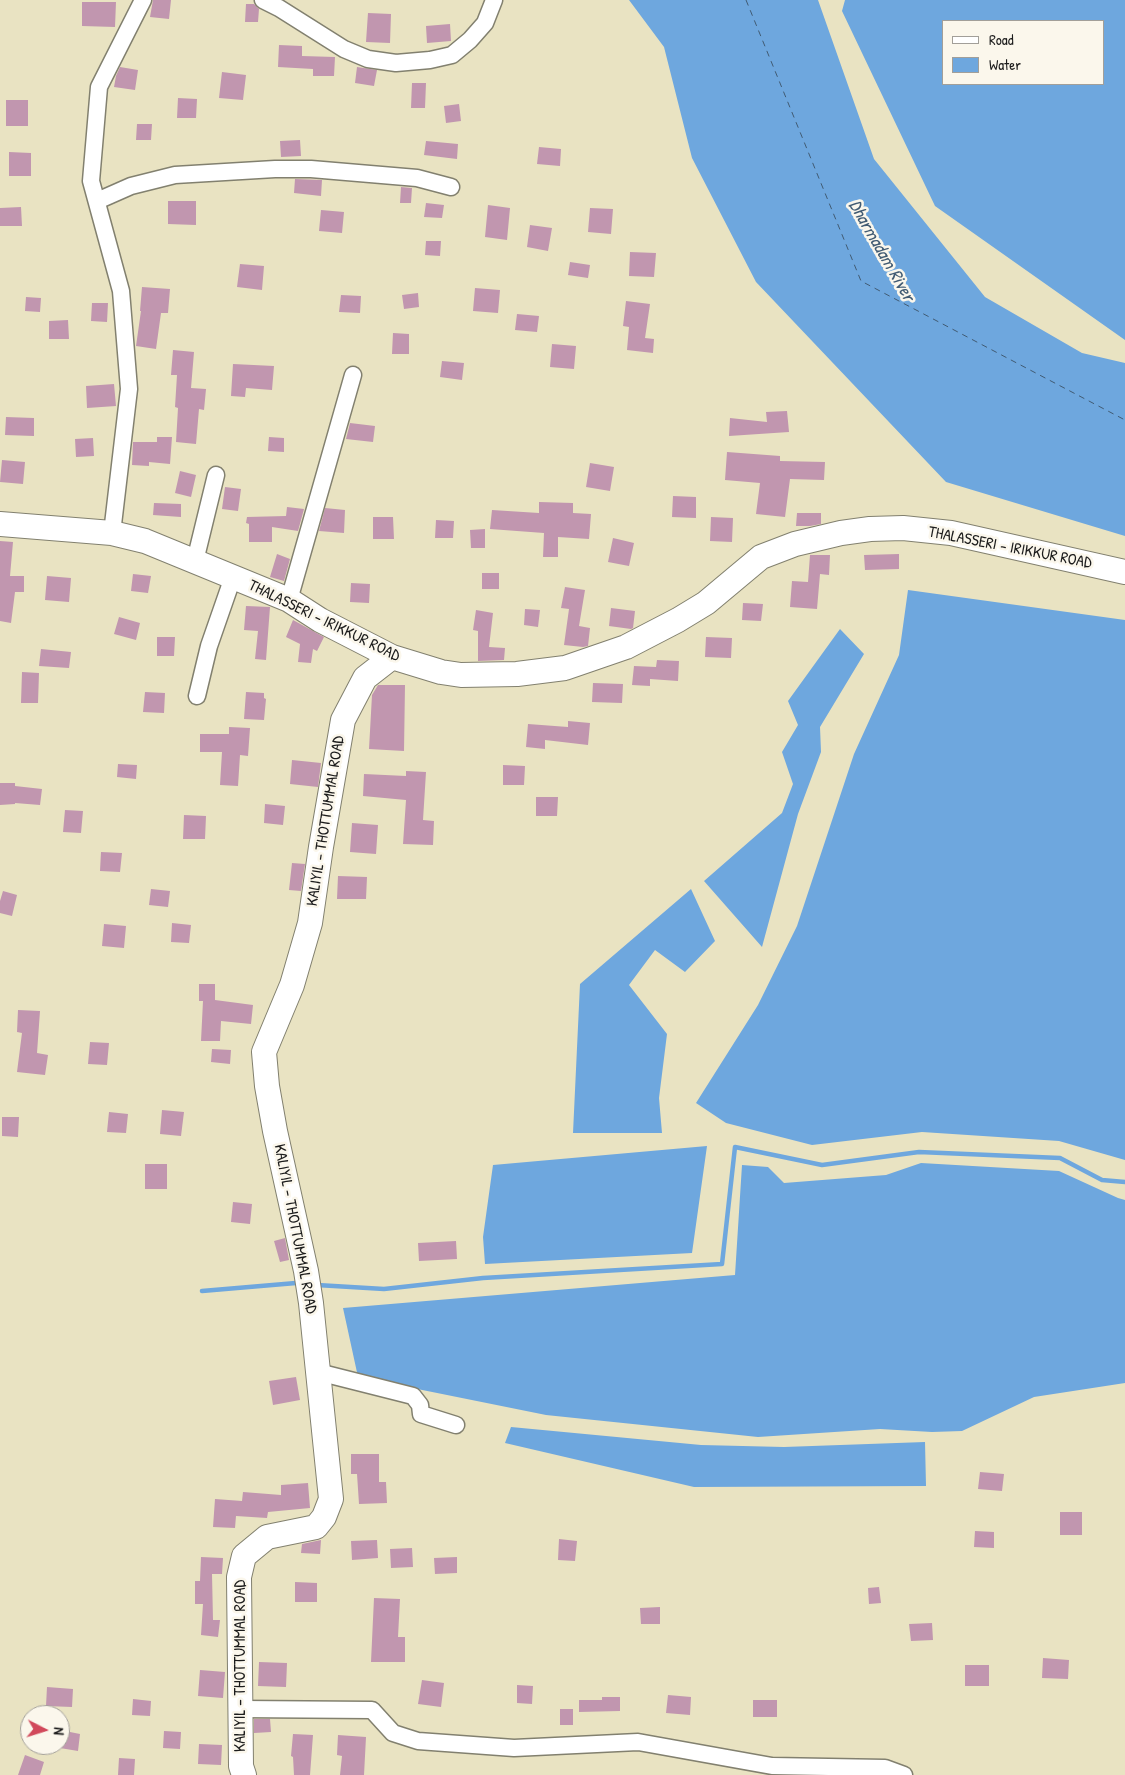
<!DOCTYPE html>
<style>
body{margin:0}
#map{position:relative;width:1125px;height:1775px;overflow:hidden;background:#e9e3c2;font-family:"Patrick Hand",sans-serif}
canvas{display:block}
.legend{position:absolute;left:942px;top:20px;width:162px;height:65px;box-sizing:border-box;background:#fbf7ec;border:1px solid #a29f99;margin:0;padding:6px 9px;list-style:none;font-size:15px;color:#1c1c1c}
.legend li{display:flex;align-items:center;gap:10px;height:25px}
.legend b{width:25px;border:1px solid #a29f99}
.north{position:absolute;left:20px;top:1705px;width:50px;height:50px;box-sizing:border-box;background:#fbf7ec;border:1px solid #a29f99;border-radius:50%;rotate:95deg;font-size:14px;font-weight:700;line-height:20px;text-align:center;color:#1c1c1c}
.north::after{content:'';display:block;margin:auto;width:18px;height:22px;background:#d1495b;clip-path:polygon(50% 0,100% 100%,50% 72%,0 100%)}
</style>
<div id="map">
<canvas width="1125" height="1775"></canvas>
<ul class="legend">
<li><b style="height:6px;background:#fff"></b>Road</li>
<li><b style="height:14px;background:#6ea7de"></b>Water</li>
</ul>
<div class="north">N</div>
</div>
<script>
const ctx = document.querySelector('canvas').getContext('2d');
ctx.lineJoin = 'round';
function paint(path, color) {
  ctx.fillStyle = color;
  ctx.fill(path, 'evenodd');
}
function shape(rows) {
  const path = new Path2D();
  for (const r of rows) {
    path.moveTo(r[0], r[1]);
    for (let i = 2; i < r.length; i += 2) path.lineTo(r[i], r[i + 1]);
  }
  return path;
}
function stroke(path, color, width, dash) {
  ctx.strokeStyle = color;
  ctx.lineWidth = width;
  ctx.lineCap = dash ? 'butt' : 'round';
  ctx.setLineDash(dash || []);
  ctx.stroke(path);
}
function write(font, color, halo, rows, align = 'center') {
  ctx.font = font + ' "Patrick Hand",sans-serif';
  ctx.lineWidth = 5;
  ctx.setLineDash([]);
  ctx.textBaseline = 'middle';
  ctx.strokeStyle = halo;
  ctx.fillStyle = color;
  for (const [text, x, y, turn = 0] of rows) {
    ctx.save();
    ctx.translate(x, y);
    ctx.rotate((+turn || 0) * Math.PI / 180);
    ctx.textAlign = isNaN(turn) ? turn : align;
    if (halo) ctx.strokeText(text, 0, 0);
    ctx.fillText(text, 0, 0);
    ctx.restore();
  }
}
const water = shape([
 [629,0,818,0,874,159,985,297,1082,353,1125,363,1125,536,946,482,756,282,692,158,664,47],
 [845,0,1125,0,1125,340,935,206,842,11],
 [944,21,1104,21,1104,84,944,84],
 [908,590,1125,620,1125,1160,1059,1141,922,1132,812,1145,726,1123,696,1103,758,1005,797,926,854,754,899,655],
 [840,629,864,654,820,727,821,752,798,814,762,947,704,881,782,813,793,784,782,752,798,725,788,701],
 [691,889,715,941,685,972,655,950,629,985,667,1034,659,1098,662,1133,573,1133,580,984],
 [707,1146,692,1253,485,1264,483,1237,493,1165],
 [921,1163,1059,1171,1118,1198,1125,1200,1125,1383,1034,1397,962,1431,932,1432,880,1429,758,1437,546,1415,358,1377,343,1308,735,1275,742,1165,768,1167,784,1183,886,1175],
 [511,1427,701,1445,784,1447,925,1442,926,1486,694,1487,505,1443]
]);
const stream = shape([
 [317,1285,384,1289,483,1278,722,1264,735,1147,822,1165,919,1152,1060,1158,1102,1180,1125,1182],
 [202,1291,296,1283]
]);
const ferry = shape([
 [746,0,861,281,1125,420]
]);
const building = shape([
 [153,0,171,0,169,19,150,17],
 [82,2,116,2,115,27,82,26],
 [246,4,254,4,259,9,258,22,245,22],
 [368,13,391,14,390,43,366,42],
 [450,24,451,41,427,43,426,26],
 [279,45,302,46,302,56,335,57,334,76,313,76,313,69,278,67],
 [120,67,138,70,135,90,114,87,116,76],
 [357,67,377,70,374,86,355,83],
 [222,72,246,75,243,100,219,98],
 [412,83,426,83,425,108,411,108],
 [178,98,197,99,196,118,177,118],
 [6,100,28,100,28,126,6,126],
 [459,104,461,121,446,123,444,106],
 [137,124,152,124,151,140,136,140],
 [300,140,301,156,281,157,280,141],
 [426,141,458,144,457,159,424,155],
 [539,147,561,149,560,166,537,164],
 [9,152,31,153,31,176,9,176],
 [295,179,322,180,321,196,294,193],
 [401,187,412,188,411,203,400,203],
 [168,201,196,201,196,225,168,224],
 [426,203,444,205,442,218,424,217],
 [488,205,510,208,507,240,485,237],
 [21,207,22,226,0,226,0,208],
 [590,208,613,209,611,234,588,232],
 [321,210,344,212,342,233,319,231],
 [530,225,552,228,548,251,527,247],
 [426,241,441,241,440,256,425,255],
 [630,252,656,253,654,277,629,276],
 [570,262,590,265,588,278,568,275],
 [240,264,264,266,262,290,237,287],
 [142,287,170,289,168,313,161,313,156,349,136,346,141,311,140,311],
 [475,288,500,290,498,313,473,311],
 [418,293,419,307,404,309,402,295],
 [341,295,361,296,360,313,339,312],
 [26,297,41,298,40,312,25,311],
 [626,301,650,304,645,338,654,339,653,353,627,350,629,327,623,326],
 [92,303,108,303,107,322,91,321],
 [517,314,539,316,537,332,515,330],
 [68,320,69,339,49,339,49,321],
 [393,333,409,334,409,354,392,354],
 [552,344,576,346,574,369,550,367],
 [173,350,194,352,191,388,206,389,204,410,199,409,196,444,176,442,178,408,175,407,177,375,171,375],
 [442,361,464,363,462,380,440,377],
 [233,364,274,366,272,390,246,388,245,397,231,396],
 [114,384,116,406,87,408,86,386],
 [787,411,789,432,729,436,730,418,767,422,766,412],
 [6,417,34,418,34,436,5,435],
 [350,423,375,426,373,442,346,439],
 [157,437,172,437,170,464,149,462,149,466,132,465,133,442,157,442],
 [269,437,284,438,284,452,268,451],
 [93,438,94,456,76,457,75,439],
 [727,452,780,456,780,461,825,462,824,480,790,479,785,517,756,514,760,483,725,480],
 [2,460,25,462,23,484,0,482],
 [590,463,614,467,610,491,586,487],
 [180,471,196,475,191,497,175,493],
 [225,487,241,489,238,511,222,509],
 [673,496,696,497,696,518,672,517],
 [539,502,573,503,573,513,591,514,589,539,558,537,558,557,543,557,544,533,490,529,492,510,539,513],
 [154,503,181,504,181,517,153,515],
 [287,507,304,509,298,531,272,527,272,542,249,542,249,524,246,523,247,517,286,516],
 [325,508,345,510,344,533,319,531],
 [797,513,821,513,821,524,810,526,796,526],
 [373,517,393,517,394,539,373,539],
 [711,517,733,518,732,542,710,541],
 [436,520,454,521,453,538,435,538],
 [485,529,485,548,471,548,470,530],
 [613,538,634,543,629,566,608,562],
 [0,541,13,542,10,576,24,576,24,592,15,592,11,623,0,621],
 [277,554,290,559,284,581,270,577],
 [899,554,899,569,865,570,864,555],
 [810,555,830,555,829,575,820,574,817,609,790,607,792,581,808,582],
 [482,573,499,573,499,589,482,589],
 [133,574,151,576,148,593,131,591],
 [47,576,71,578,69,602,45,600],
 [351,583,370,584,369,603,350,602],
 [565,587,585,590,579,626,590,628,588,646,583,647,564,645,569,609,561,608],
 [743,603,763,604,761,621,742,620],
 [246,606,270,607,266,660,255,659,258,631,244,630],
 [611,608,635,611,633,628,631,629,609,626],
 [525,609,540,610,538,627,524,625],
 [476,610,493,613,489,647,505,648,504,660,478,661,478,631,473,630],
 [119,617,140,623,136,640,114,634],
 [293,620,324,637,317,651,313,649,311,663,298,662,300,644,286,637],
 [157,637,175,637,174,656,157,656],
 [706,637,732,638,731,658,705,657],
 [41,649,71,652,69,668,39,666],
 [657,660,679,661,678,681,650,679,650,686,632,685,634,666,656,667],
 [22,672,39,673,38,703,21,703],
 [593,683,623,684,622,703,592,702],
 [378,685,405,685,404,751,369,749,372,695],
 [145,692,165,693,164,713,143,712],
 [246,692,264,693,264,698,266,699,264,720,244,719],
 [568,721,590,723,588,745,545,740,545,749,526,747,528,724,568,727],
 [229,727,250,728,248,756,240,755,238,786,220,785,222,752,200,752,200,734,229,734],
 [292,760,321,763,318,787,290,784],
 [118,764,137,765,136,779,117,777],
 [503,765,525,766,524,785,503,785],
 [406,771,426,772,423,820,434,821,433,845,403,844,406,800,363,796,364,774,406,776],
 [0,783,15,783,15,786,42,789,40,805,15,803,15,804,0,805],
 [536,797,558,797,557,816,536,816],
 [265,804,285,806,283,825,264,823],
 [65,810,83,811,81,833,63,832],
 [184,815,206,816,205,839,183,839],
 [352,823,378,825,376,854,350,852],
 [101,852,122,853,120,872,100,871],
 [292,863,305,864,301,891,289,890],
 [338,876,367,877,366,899,337,899],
 [151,889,170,891,168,907,149,905],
 [3,891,17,895,12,916,0,913,0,901],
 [172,923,191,925,189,943,171,942],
 [104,924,126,926,124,948,102,946],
 [199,984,215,984,215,1000,253,1005,251,1024,221,1021,220,1041,201,1041,203,1001,199,1001],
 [18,1010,40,1011,37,1053,48,1055,45,1075,17,1072,22,1033,17,1032],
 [90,1042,109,1043,107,1065,88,1064],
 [212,1049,231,1050,230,1064,211,1062],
 [162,1110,184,1112,181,1136,160,1134],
 [109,1112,128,1114,126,1133,107,1132],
 [2,1117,19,1117,18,1137,2,1136],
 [145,1164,167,1164,167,1189,145,1189],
 [233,1202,252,1204,250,1224,231,1222],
 [285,1238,289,1260,280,1262,274,1241],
 [456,1241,457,1259,419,1261,418,1243],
 [296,1377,300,1400,273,1405,269,1381],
 [351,1454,379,1454,379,1482,386,1482,387,1503,359,1504,357,1474,351,1474],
 [980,1472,1004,1474,1002,1491,978,1489],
 [308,1483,310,1508,268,1512,267,1518,236,1516,235,1528,213,1527,215,1499,242,1501,243,1492,281,1495,281,1485],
 [1060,1512,1082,1512,1082,1535,1060,1535],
 [975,1531,994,1532,994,1548,974,1547],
 [559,1539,577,1541,575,1561,558,1560],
 [321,1540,320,1554,301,1553,302,1544],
 [377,1540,378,1558,352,1560,351,1541],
 [412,1548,413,1567,391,1568,390,1549],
 [201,1557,223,1558,222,1574,212,1574,213,1620,220,1620,218,1637,201,1635,203,1604,195,1604,195,1581,200,1581],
 [457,1557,457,1573,435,1574,434,1558],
 [295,1582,317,1583,317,1602,295,1602],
 [879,1587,881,1603,869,1604,868,1588],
 [374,1598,400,1599,398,1637,405,1637,405,1662,371,1662],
 [660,1607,660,1624,641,1624,640,1608],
 [932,1623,933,1640,911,1641,909,1624],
 [1043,1658,1069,1660,1068,1679,1042,1678],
 [259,1662,287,1663,286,1687,258,1686],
 [965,1665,989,1665,989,1686,965,1686],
 [200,1670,225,1672,223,1698,198,1696],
 [422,1680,444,1683,441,1707,418,1704],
 [517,1685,533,1686,532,1704,517,1703],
 [47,1687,73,1689,72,1707,46,1706],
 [668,1695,691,1697,690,1715,666,1713],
 [602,1697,620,1697,620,1711,579,1712,579,1700,602,1700],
 [133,1699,151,1701,150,1716,132,1715],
 [753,1700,777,1700,777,1717,753,1717],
 [560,1709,573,1709,573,1725,560,1725],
 [254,1719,270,1719,271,1732,254,1733],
 [60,1730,80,1734,78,1751,60,1748],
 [164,1731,181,1732,180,1749,163,1748],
 [293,1734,313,1735,310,1775,294,1775,293,1757,291,1756],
 [338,1735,366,1737,364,1775,340,1775,342,1756,337,1755],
 [199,1744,222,1745,221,1765,198,1764],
 [25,1755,44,1762,40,1775,18,1775],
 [119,1758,135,1759,134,1775,118,1775]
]);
const minor = shape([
 [263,0,279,8,344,49,368,59,396,63,430,60,452,55,470,40,485,23,494,0],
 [97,201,131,186,175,175,275,169,311,169,417,178,451,187],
 [112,533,129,389,121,291,91,181,99,87,143,0],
 [195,561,216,475],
 [289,600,353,375],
 [197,696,209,646,233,577],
 [318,1372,413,1396,420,1405,421,1414,456,1425],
 [241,1709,372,1710,393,1733,418,1741,514,1748,638,1742,772,1766,885,1768,904,1775]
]);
const secondary = shape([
 [0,524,112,533,145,541,289,600,320,620,392,657,441,672,461,675,517,674,565,668,626,647,678,620,706,603,761,557,795,544,841,533,870,529,903,528,951,533,1125,572],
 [244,1775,241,1766,239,1577,244,1556,267,1537,316,1527,324,1517,331,1499,311,1303,306,1271,275,1131,267,1086,264,1052,292,985,310,923,321,847,343,720,365,678,392,657]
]);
const streetNames = [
 ["THALASSERI - IRIKKUR ROAD",1010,548,11],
 ["THALASSERI - IRIKKUR ROAD",324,621,26],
 ["KALIYIL - THOTTUMMAL ROAD",326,821,-81],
 ["KALIYIL - THOTTUMMAL ROAD",295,1229,79],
 ["KALIYIL - THOTTUMMAL ROAD",241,1666,-90]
];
const waterNames = [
 ["Dharmadam River",881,251,60]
];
paint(water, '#6ea7de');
stroke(stream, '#6ea7de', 4.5);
stroke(ferry, '#415b73', 1, [6, 5]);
paint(building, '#c196af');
stroke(minor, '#82806f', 19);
stroke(secondary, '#82806f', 26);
stroke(minor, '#fff', 16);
stroke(secondary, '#fff', 24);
write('16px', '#1c1c1c', '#fbf7ec', streetNames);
write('italic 18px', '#415b73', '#fbf7ec', waterNames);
</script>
